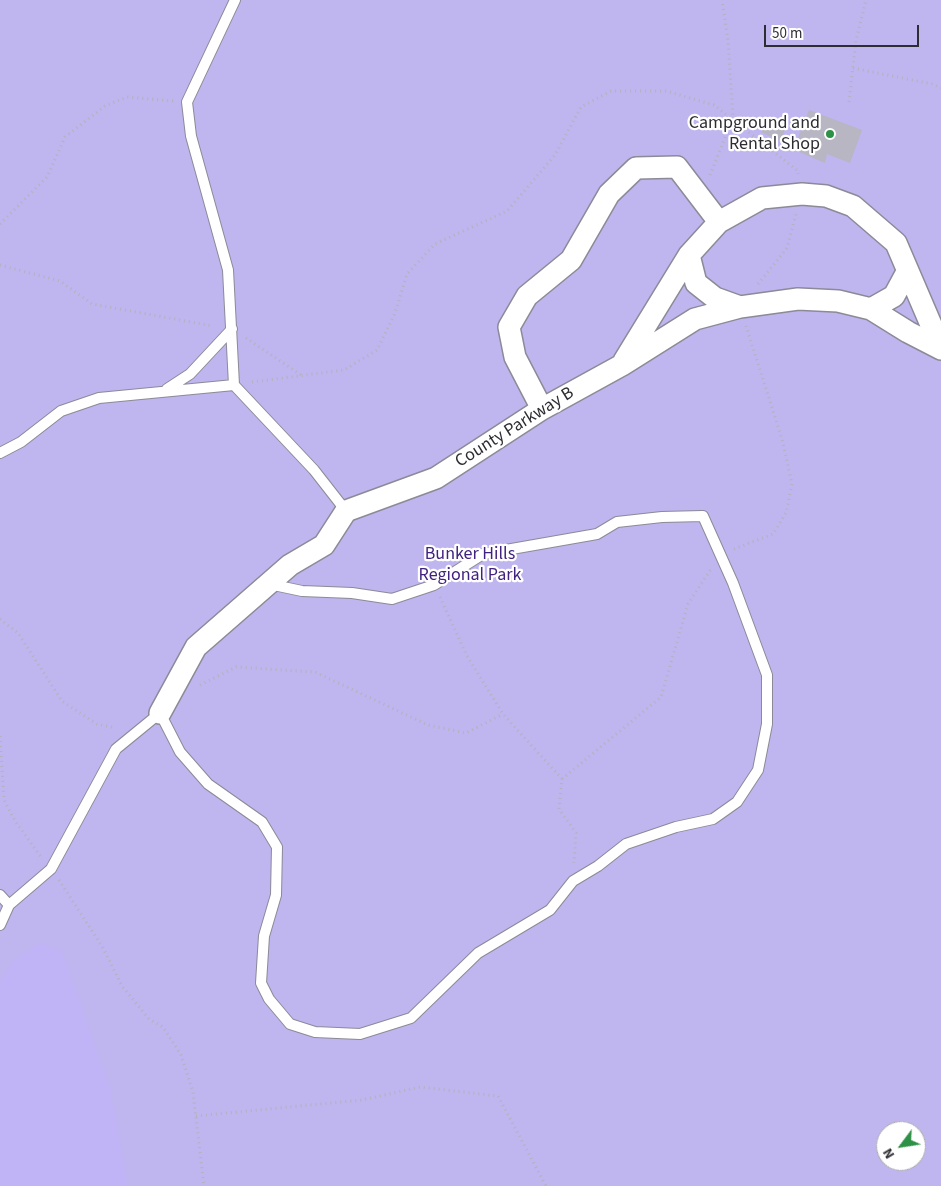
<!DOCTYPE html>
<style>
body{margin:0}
#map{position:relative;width:941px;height:1186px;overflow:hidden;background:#f2f0fd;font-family:"Source Sans 3",sans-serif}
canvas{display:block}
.north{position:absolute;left:876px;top:1121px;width:50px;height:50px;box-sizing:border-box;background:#fff;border:1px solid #ababad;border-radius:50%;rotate:239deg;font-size:14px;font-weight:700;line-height:20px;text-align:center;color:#2e2d32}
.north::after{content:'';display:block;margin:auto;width:18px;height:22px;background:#2d9146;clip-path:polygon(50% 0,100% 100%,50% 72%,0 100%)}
.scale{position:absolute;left:764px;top:25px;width:155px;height:22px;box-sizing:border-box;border:2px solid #2e2d32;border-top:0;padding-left:6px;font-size:15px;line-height:18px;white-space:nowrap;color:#2e2d32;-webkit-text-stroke:4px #fff;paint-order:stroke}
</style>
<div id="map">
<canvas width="941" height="1186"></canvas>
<div class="north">N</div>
<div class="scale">50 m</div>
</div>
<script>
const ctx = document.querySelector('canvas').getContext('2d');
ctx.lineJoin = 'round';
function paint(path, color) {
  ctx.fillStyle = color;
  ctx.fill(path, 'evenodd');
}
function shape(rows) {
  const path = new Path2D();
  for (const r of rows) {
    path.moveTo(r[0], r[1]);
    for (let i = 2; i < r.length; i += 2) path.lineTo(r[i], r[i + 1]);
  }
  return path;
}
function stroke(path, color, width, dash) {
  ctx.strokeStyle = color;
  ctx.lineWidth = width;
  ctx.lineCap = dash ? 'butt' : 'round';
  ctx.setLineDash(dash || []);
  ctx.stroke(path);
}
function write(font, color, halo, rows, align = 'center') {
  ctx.font = font + ' "Source Sans 3",sans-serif';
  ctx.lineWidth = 4.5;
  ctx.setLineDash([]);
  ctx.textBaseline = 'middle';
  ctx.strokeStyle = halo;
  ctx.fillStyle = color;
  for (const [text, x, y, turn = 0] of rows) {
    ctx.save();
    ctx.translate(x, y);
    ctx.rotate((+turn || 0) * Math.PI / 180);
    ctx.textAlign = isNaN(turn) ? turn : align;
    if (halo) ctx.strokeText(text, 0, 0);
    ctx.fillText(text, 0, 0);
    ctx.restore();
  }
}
const green = shape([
 [0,0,941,0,941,1186,0,1186],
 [886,1131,916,1131,916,1161,886,1161]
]);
const forest = shape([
 [40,943,62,951,110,1088,128,1186,0,1186,0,980,14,960]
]);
const building = shape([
 [809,110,862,130,850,163,827,154,825,163,797,151,802,140,798,138],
 [766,120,785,130,780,141,761,132]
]);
const path = shape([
 [853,68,932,84,941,88],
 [849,102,856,40,866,0],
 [710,175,733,118,728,40,722,0],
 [0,224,47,177,65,137,105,106,127,97,174,101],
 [0,265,60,281,92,304,213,326],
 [758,284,787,248,796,214],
 [246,338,301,375],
 [252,382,344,370,377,350,395,313,407,274,435,244,507,211,555,155,581,107,611,91,666,91,714,105,798,171,798,174],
 [734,549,773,534,786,513,792,484,782,439,746,326],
 [440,597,467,656,503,714,562,779,559,809,576,833,574,863],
 [0,619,18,633,62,701,97,724,116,728],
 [200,685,236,667,315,672,428,725,466,733,503,714],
 [0,736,4,800,15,821,41,857],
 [562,779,661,697,688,604,711,569],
 [59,880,103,948,122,986,149,1019,163,1027,181,1055,193,1092,204,1186],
 [196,1116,362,1100,420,1087,498,1096,546,1186]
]);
const lane = shape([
 [235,0,187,102,191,136,228,270,234,385,314,470,346,511],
 [167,389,190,374,232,329],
 [0,453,21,442,61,411,99,398,234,385],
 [0,895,9,905],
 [0,925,9,905,51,869,116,749,160,713,180,752,208,784,262,822,277,847,276,895,264,936,261,983,269,999,290,1024,315,1032,360,1034,411,1018,478,953,550,910,573,881,598,866,626,844,676,827,713,819,737,802,758,770,767,724,767,675,733,583,703,516,662,517,617,522,597,534,483,554,434,585,392,599,352,593,302,591,269,584]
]);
const street = shape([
 [689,255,696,283,715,298,740,307],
 [871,309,894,296,907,272],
 [624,361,689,255,719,222,762,198,802,194,826,196,853,206,896,243,941,348],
 [542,409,515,357,509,327,527,296,571,260,609,194,636,168,677,167,719,222],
 [160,713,196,647,290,565,324,545,346,511,436,478,542,409,622,365,695,319,740,307,798,299,838,301,871,309,908,332,941,349]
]);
const markers = [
 [830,134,5,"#2d9146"]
];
const poiNames = [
 ["Campground and",820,124],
 ["Rental Shop",820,145]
];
const streetNames = [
 ["County Parkway B",515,428,-32]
];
const parkNames = [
 ["Bunker Hills",470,555],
 ["Regional Park",470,576]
];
paint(green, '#bfb5ef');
paint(forest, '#c0b4f7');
paint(building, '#b7b6c2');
stroke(lane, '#8c8a96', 12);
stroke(street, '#8c8a96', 24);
stroke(path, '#b4b2bc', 3, [1, 4]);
stroke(lane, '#fff', 10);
stroke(street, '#fff', 21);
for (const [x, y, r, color] of markers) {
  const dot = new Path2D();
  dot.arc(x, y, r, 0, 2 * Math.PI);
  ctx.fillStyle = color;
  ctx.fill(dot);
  stroke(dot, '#fff', 2);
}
write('18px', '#2e2d32', '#fff', poiNames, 'right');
write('18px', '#2e2d32', '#fff', streetNames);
write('18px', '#41227f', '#fff', parkNames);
</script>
